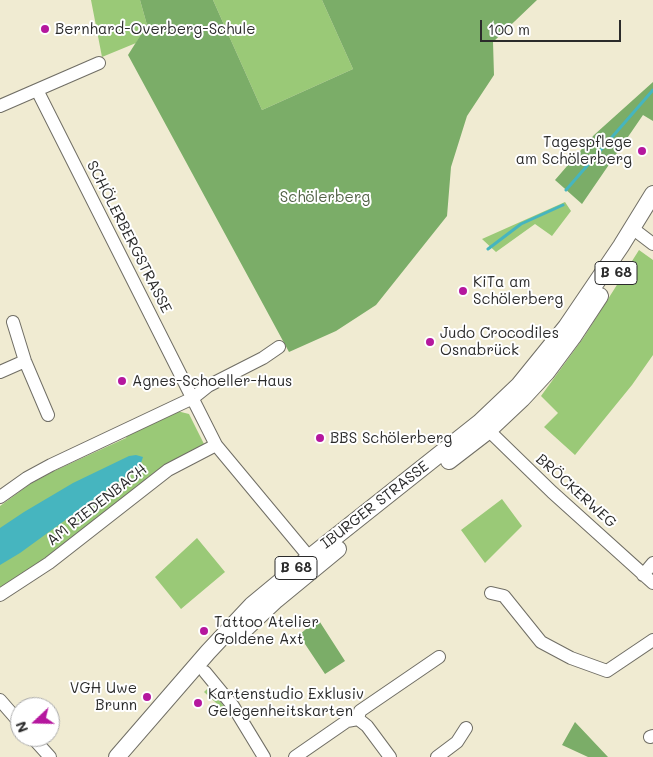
<!DOCTYPE html>
<meta charset="utf-8">
<style>
body{margin:0}
#map{position:relative;width:653px;height:757px;overflow:hidden;background:#f0ebd2;font-family:Mali,sans-serif}
canvas{display:block}
.north{position:absolute;left:10px;top:697px;width:50px;height:50px;box-sizing:border-box;background:#fff;border:1px solid #aaa;border-radius:50%;rotate:249deg;font-size:14px;font-weight:700;line-height:20px;text-align:center;color:#2b2b2b}
.north::after{content:'';display:block;margin:auto;width:18px;height:22px;background:#b5179e;clip-path:polygon(50% 0,100% 100%,50% 72%,0 100%)}
.scale{position:absolute;left:480px;top:20px;width:141px;height:22px;box-sizing:border-box;border:2px solid #2b2b2b;border-top:0;padding-left:6px;font-size:15px;line-height:18px;white-space:nowrap;color:#2b2b2b;-webkit-text-stroke:4px #fff;paint-order:stroke}
</style>
<div id="map">
<canvas width="653" height="757"></canvas>
<div class="north">N</div>
<div class="scale">100 m</div>
</div>
<script>
const ctx = document.querySelector('canvas').getContext('2d');
ctx.lineJoin = 'round';
function paint(path, color) {
  ctx.fillStyle = color;
  ctx.fill(path, 'evenodd');
}
function shape(rows) {
  const path = new Path2D();
  for (const r of rows) {
    path.moveTo(r[0], r[1]);
    for (let i = 2; i < r.length; i += 2) path.lineTo(r[i], r[i + 1]);
  }
  return path;
}
function stroke(path, color, width, dash) {
  ctx.strokeStyle = color;
  ctx.lineWidth = width;
  ctx.lineCap = dash ? 'butt' : 'round';
  ctx.setLineDash(dash || []);
  ctx.stroke(path);
}
function write(font, color, halo, rows, align = 'center') {
  ctx.font = font + ' Mali,sans-serif';
  ctx.lineWidth = 4;
  ctx.setLineDash([]);
  ctx.textBaseline = 'middle';
  ctx.strokeStyle = halo;
  ctx.fillStyle = color;
  for (const [text, x, y, turn = 0] of rows) {
    ctx.save();
    ctx.translate(x, y);
    ctx.rotate((+turn || 0) * Math.PI / 180);
    ctx.textAlign = isNaN(turn) ? turn : align;
    if (halo) ctx.strokeText(text, 0, 0);
    ctx.fillText(text, 0, 0);
    ctx.restore();
  }
}
const green = shape([
 [91,0,140,0,147,25,136,43,102,57],
 [213,0,322,0,353,69,262,110],
 [565,202,571,211,552,236,535,224,496,252,482,239],
 [639,250,653,260,653,355,632,385,575,455,544,427,558,413,541,396,584,337],
 [177,411,189,414,205,446,161,471,156,471,60,548,0,592,0,506,30,484,54,471,126,438,128,433],
 [502,499,522,526,485,563,461,530],
 [197,538,225,572,181,609,155,577],
 [209,687,227,710,225,711,204,692]
]);
const forest = shape([
 [140,0,213,0,262,110,353,69,322,0,537,0,493,42,494,75,467,116,451,167,447,216,376,305,336,331,289,352,128,55,147,25],
 [653,82,653,121,643,115,582,204,555,180,594,135],
 [318,619,345,661,325,674,299,635],
 [575,722,608,757,588,757,562,745]
]);
const water = shape([
 [136,455,143,457,141,463,137,468,20,553,0,565,0,528,24,512,73,483,129,456]
]);
const stream = shape([
 [566,190,653,90],
 [488,249,521,224,563,205]
]);
const minor = shape([
 [37,90,216,445,315,564],
 [0,106,99,63],
 [632,228,653,244],
 [13,322,25,361,48,415],
 [0,372,25,361],
 [483,425,552,492,653,583],
 [0,497,27,478,51,465,193,398,208,386,263,358,279,347],
 [643,575,653,563],
 [491,593,504,596,541,642,571,658,607,671,653,640],
 [0,595,49,563,168,470,216,445],
 [205,672,233,706,264,757],
 [0,700,20,723],
 [358,719,360,711,439,657],
 [32,737,50,757],
 [650,737,653,736],
 [295,757,347,721,358,719,367,726,390,757],
 [437,757,457,742,466,728]
]);
const major = shape([
 [449,461,488,431,522,399,547,372,573,337,600,296],
 [241,633,276,600,338,549],
 [117,757,208,652,252,605,310,557,480,422,519,385,566,327,621,246,653,194]
]);
const markers = [
 [45,29,5,"#b5179e"],
 [642,151,5,"#b5179e"],
 [463,291,5,"#b5179e"],
 [430,342,5,"#b5179e"],
 [122,381,5,"#b5179e"],
 [320,438,5,"#b5179e"],
 [204,631,5,"#b5179e"],
 [147,697,5,"#b5179e"],
 [198,703,5,"#b5179e"]
];
const shields = [
 [616,273,42],
 [296,568,42]
];
const shieldNames = [
 ["B 68",616,273],
 ["B 68",296,568]
];
const poiNames = [
 ["Bernhard-Overberg-Schule",55,29],
 ["Tagespflege",632,142,"right"],
 ["am Schölerberg",632,159,"right"],
 ["KiTa am",473,282],
 ["Schölerberg",473,299],
 ["Judo Crocodiles",440,333],
 ["Osnabrück",440,350],
 ["Agnes-Schoeller-Haus",132,381],
 ["BBS Schölerberg",330,438],
 ["Tattoo Atelier",214,622],
 ["Goldene Axt",214,639],
 ["VGH Uwe",137,688,"right"],
 ["Brunn",137,705,"right"],
 ["Kartenstudio Exklusiv",208,694],
 ["Gelegenheitskarten",208,711]
];
const parkNames = [
 ["Schölerberg",325,197]
];
const streetNames = [
 ["SCHÖLERBERGSTRASSE",129,237,63],
 ["BRÖCKERWEG",576,491,42],
 ["AM RIEDENBACH",97,505,-38],
 ["IBURGER STRASSE",375,505,-38]
];
paint(green, '#9ac977');
paint(forest, '#7bad68');
paint(water, '#46b5bf');
stroke(stream, '#46b5bf', 3);
stroke(minor, '#706e65', 14);
stroke(major, '#706e65', 18);
stroke(minor, '#fff', 12);
stroke(major, '#fff', 16);
for (const [x, y, r, color] of markers) {
  const dot = new Path2D();
  dot.arc(x, y, r, 0, 2 * Math.PI);
  ctx.fillStyle = color;
  ctx.fill(dot);
  stroke(dot, '#fff', 2);
}
for (const [x, y, w] of shields) {
  const box = new Path2D();
  box.roundRect(x - w / 2, y - 11.5, w, 23, 4);
  ctx.fillStyle = '#fff';
  ctx.fill(box);
  stroke(box, '#2b2b2b', 1);
}
write('bold 14px', '#2b2b2b', null, shieldNames);
write('15px', '#2b2b2b', '#fff', poiNames, 'left');
write('15px', '#526246', '#fff', parkNames);
write('15px', '#2b2b2b', '#fff', streetNames);
</script>
